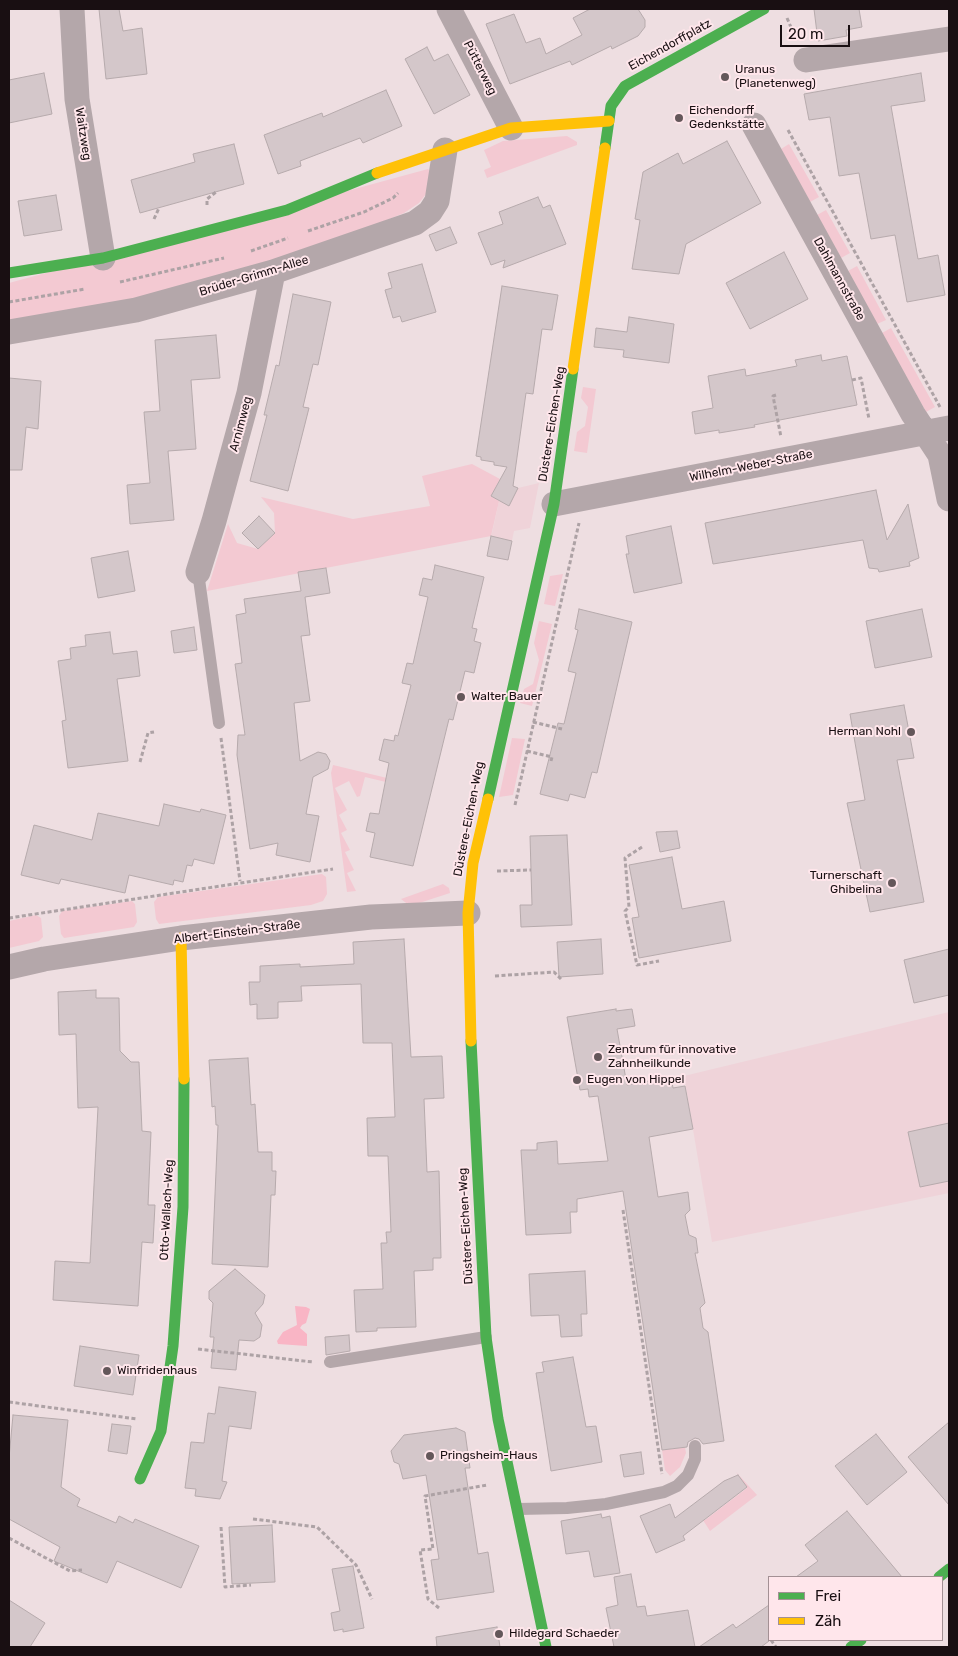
<!DOCTYPE html>
<meta charset="utf-8">
<style>
body{margin:0}
#map{position:relative;width:958px;height:1656px;overflow:hidden;background:#eedee1;font-family:Rubik,sans-serif}
canvas{display:block}
.frame{position:absolute;inset:0;border:10px solid #190f12;pointer-events:none}
.legend{position:absolute;left:768px;top:1576px;width:175px;height:65px;box-sizing:border-box;background:#ffe6eb;border:1px solid #a39094;margin:0;padding:6px 9px;list-style:none;font-size:15px;color:#190f12}
.legend li{display:flex;align-items:center;gap:10px;height:25px}
.legend b{width:25px;border:1px solid #a39094}
.scale{position:absolute;left:780px;top:25px;width:70px;height:22px;box-sizing:border-box;border:2px solid #190f12;border-top:0;padding-left:6px;font-size:15px;line-height:18px;white-space:nowrap;color:#190f12;-webkit-text-stroke:4px #ffe6eb;paint-order:stroke}
</style>
<div id="map">
<canvas width="958" height="1656"></canvas>
<div class="frame"></div>
<ul class="legend">
<li><b style="height:6px;background:#4caf50"></b>Frei</li>
<li><b style="height:6px;background:#ffc107"></b>Zäh</li>
</ul>
<div class="scale">20 m</div>
</div>
<script>
const ctx = document.querySelector('canvas').getContext('2d');
ctx.lineJoin = 'round';
function paint(path, color) {
  ctx.fillStyle = color;
  ctx.fill(path, 'evenodd');
}
function shape(rows) {
  const path = new Path2D();
  for (const r of rows) {
    path.moveTo(r[0], r[1]);
    for (let i = 2; i < r.length; i += 2) path.lineTo(r[i], r[i + 1]);
  }
  return path;
}
function stroke(path, color, width, dash) {
  ctx.strokeStyle = color;
  ctx.lineWidth = width;
  ctx.lineCap = dash ? 'butt' : 'round';
  ctx.setLineDash(dash || []);
  ctx.stroke(path);
}
function write(font, color, halo, rows, align = 'center') {
  ctx.font = font + ' Rubik,sans-serif';
  ctx.lineWidth = 4;
  ctx.setLineDash([]);
  ctx.textBaseline = 'middle';
  ctx.strokeStyle = halo;
  ctx.fillStyle = color;
  for (const [text, x, y, turn = 0] of rows) {
    ctx.save();
    ctx.translate(x, y);
    ctx.rotate((+turn || 0) * Math.PI / 180);
    ctx.textAlign = isNaN(turn) ? turn : align;
    if (halo) ctx.strokeText(text, 0, 0);
    ctx.fillText(text, 0, 0);
    ctx.restore();
  }
}
const built = shape([
 [500,479,518,488,539,483,530,528,514,531,508,560,487,556,499,501,491,496],
 [949,1012,949,1193,712,1242,684,1076]
]);
const green = shape([
 [567,136,577,142,577,145,487,178,484,170,491,167,484,150,503,141],
 [789,144,819,197,810,202,781,149],
 [428,169,431,172,430,189,419,203,404,213,318,248,139,299,9,321,9,283],
 [826,210,850,253,841,258,817,215],
 [857,266,886,320,877,324,848,271],
 [891,328,935,407,926,412,882,333],
 [583,387,596,389,587,453,574,451,577,432,585,426,588,407,581,398],
 [472,464,500,479,491,496,499,501,491,536,207,591,228,524,237,543,258,549,275,533,274,513,261,497,353,519,430,506,422,476],
 [563,574,555,606,544,604,550,576],
 [539,621,552,624,532,706,520,703,524,689,533,684,539,660,534,643],
 [512,738,525,739,513,795,499,797],
 [333,765,387,778,386,782,365,777,360,796,357,797,349,781,335,788,347,810,339,815,347,830,341,833,350,850,345,852,354,870,347,873,356,891,347,892,331,773],
 [322,874,326,877,327,894,323,901,311,905,159,924,156,919,154,902,158,897],
 [443,884,449,888,450,893,410,906,401,899],
 [132,901,135,904,137,922,134,927,64,938,61,934,59,916,62,911],
 [36,915,41,918,43,937,39,941,9,948,9,921],
 [685,1447,686,1453,680,1467,670,1476,665,1470,662,1450],
 [736,1472,757,1495,710,1531,694,1506,705,1520,747,1488]
]);
const water = shape([
 [295,1306,306,1307,310,1309,306,1323,302,1325,300,1328,307,1334,307,1346,278,1344,277,1341,283,1332,297,1325]
]);
const building = shape([
 [99,9,119,9,123,31,142,28,147,74,106,79,99,9],
 [590,9,638,9,645,20,645,27,638,36,612,49,611,46,572,65,570,61,510,84,486,24,514,14,526,43,540,38,546,54,582,35,573,18,590,9],
 [814,9,859,9,862,27,846,30,847,36,818,41,814,9],
 [427,47,434,61,448,54,470,95,434,114,405,59,427,47],
 [44,73,52,114,9,123,9,80,44,73],
 [921,73,925,101,891,106,918,259,938,255,945,295,907,302,895,235,871,239,859,173,839,176,830,117,809,120,804,94,921,73],
 [386,90,402,126,363,143,360,138,300,161,301,166,278,174,264,135,322,113,323,117,386,90],
 [727,141,761,203,686,244,679,274,632,269,640,220,635,219,643,172,678,153,683,164,727,141],
 [234,144,244,184,140,213,131,180,195,162,193,154,234,144],
 [56,195,62,230,24,236,18,201,56,195],
 [538,197,543,208,550,205,566,244,503,268,505,260,491,265,478,233,503,224,499,212,538,197],
 [450,227,457,243,436,251,429,235,450,227],
 [784,252,808,299,750,329,726,283,784,252],
 [422,264,436,312,402,322,400,316,393,318,385,290,392,288,388,273,422,264],
 [502,286,558,295,552,330,542,329,533,394,526,393,513,486,518,488,509,506,491,496,507,467,494,465,494,462,481,460,481,457,476,456,502,286],
 [293,294,331,302,318,365,313,364,303,407,309,408,288,491,250,481,267,415,264,415,276,365,279,366,293,294],
 [629,317,674,324,669,363,623,357,624,350,594,347,596,328,627,332,629,317],
 [216,335,220,378,191,380,196,449,168,451,174,520,130,524,127,485,150,483,144,412,160,411,155,340,216,335],
 [821,355,822,361,847,356,857,405,754,425,755,427,719,433,719,430,695,434,692,412,713,408,708,376,745,369,746,376,797,366,795,360,821,355],
 [9,378,41,381,38,429,26,427,22,470,9,470,9,378],
 [876,490,887,540,908,504,919,558,909,562,910,566,879,572,878,569,869,568,863,540,713,564,705,523,876,490],
 [259,516,275,533,258,549,242,533,259,516],
 [671,526,682,583,634,593,626,554,629,554,626,536,671,526],
 [491,536,512,541,508,560,487,556,491,536],
 [128,551,135,591,98,598,91,558,128,551],
 [435,565,484,577,472,628,477,629,474,641,481,643,474,673,465,671,453,720,449,719,413,866,370,857,375,833,366,831,370,813,379,814,389,763,379,760,384,739,394,741,395,735,398,736,411,685,402,683,407,663,413,664,428,597,419,595,423,578,432,580,435,565],
 [326,568,330,593,305,597,310,635,301,636,310,701,294,703,300,761,318,752,326,754,330,761,328,769,313,777,306,814,319,816,310,862,276,855,278,843,250,849,237,755,238,735,245,735,235,664,242,663,236,615,246,613,244,599,301,591,298,572,326,568],
 [579,609,632,622,597,773,592,772,585,798,570,794,568,801,540,794,558,723,564,724,576,673,568,671,578,630,575,629,579,609],
 [922,609,932,657,875,668,866,621,922,609],
 [194,627,197,650,174,653,171,631,194,627],
 [110,632,113,654,137,651,140,676,117,679,128,761,68,768,62,721,66,720,58,661,71,659,70,648,86,646,85,635,110,632],
 [904,705,914,758,897,760,924,902,870,912,847,803,865,800,850,714,904,705],
 [164,804,200,812,201,809,226,815,214,864,194,859,192,866,187,865,183,882,174,880,173,885,129,875,125,893,61,879,59,884,21,875,34,825,92,840,98,813,159,826,164,804],
 [677,831,680,848,660,852,656,832,677,831],
 [567,835,572,925,521,927,520,905,532,905,530,836,567,835],
 [672,857,682,909,724,901,731,941,639,958,632,918,639,917,629,865,672,857],
 [404,939,411,1057,442,1056,444,1098,424,1099,427,1172,439,1171,441,1258,433,1258,433,1270,414,1271,416,1327,377,1328,377,1331,356,1332,354,1290,383,1289,381,1243,387,1243,386,1232,391,1232,388,1156,368,1156,367,1118,395,1117,392,1043,363,1043,361,984,301,986,302,1001,278,1002,278,1018,257,1019,257,1004,250,1005,249,982,260,982,260,966,300,964,300,967,354,964,353,942,404,939],
 [601,939,603,974,559,977,557,942,601,939],
 [949,949,949,995,914,1003,904,960,949,949],
 [96,990,96,998,119,998,120,1051,131,1062,139,1062,142,1131,151,1132,148,1205,155,1205,153,1243,142,1242,138,1306,53,1300,55,1261,90,1263,98,1107,78,1108,76,1034,59,1035,58,992,96,990],
 [616,1009,616,1011,632,1009,635,1026,617,1029,627,1085,671,1077,673,1088,685,1086,693,1129,649,1137,658,1197,688,1192,690,1210,685,1215,689,1235,696,1238,698,1253,695,1253,705,1303,700,1308,703,1328,708,1332,724,1441,703,1444,699,1439,695,1438,688,1442,687,1447,662,1450,623,1191,577,1199,577,1212,570,1212,571,1233,526,1235,521,1150,537,1150,537,1143,557,1141,558,1164,608,1161,598,1096,589,1097,588,1089,580,1090,567,1017,616,1009],
 [248,1058,251,1105,255,1104,258,1152,272,1152,272,1171,276,1171,275,1195,271,1195,268,1267,212,1264,218,1125,216,1125,215,1106,212,1107,209,1060,248,1058],
 [949,1123,949,1181,920,1187,908,1132,949,1123],
 [235,1269,265,1295,263,1304,255,1313,262,1325,260,1337,254,1341,239,1340,236,1370,211,1368,214,1337,210,1337,213,1303,209,1299,209,1291,235,1269],
 [585,1271,587,1314,581,1314,582,1336,561,1337,559,1315,531,1316,529,1274,585,1271],
 [349,1335,350,1351,326,1355,325,1337,349,1335],
 [80,1346,139,1355,133,1395,74,1386,80,1346],
 [573,1357,586,1427,596,1426,602,1462,551,1471,536,1373,544,1372,542,1362,573,1357],
 [219,1387,256,1392,251,1429,229,1426,222,1481,227,1482,220,1499,195,1496,196,1489,185,1488,191,1442,204,1443,208,1413,215,1414,219,1387],
 [13,1415,68,1420,61,1487,80,1499,77,1506,116,1523,119,1516,133,1523,135,1519,199,1546,181,1588,117,1561,107,1583,54,1561,60,1547,9,1519,9,1458,13,1415],
 [949,1422,949,1505,908,1457,949,1422],
 [112,1424,131,1426,127,1454,108,1451,112,1424],
 [456,1428,465,1432,470,1468,465,1468,478,1554,488,1552,494,1592,437,1600,431,1560,439,1559,426,1475,403,1479,399,1464,394,1462,391,1451,404,1435,456,1428],
 [876,1434,907,1472,867,1505,835,1466,876,1434],
 [641,1452,644,1474,624,1477,620,1455,641,1452],
 [738,1475,747,1487,683,1536,685,1540,656,1553,640,1516,670,1504,675,1518,724,1481,738,1475],
 [847,1511,902,1577,796,1577,818,1561,805,1545,847,1511],
 [601,1514,602,1518,610,1516,620,1573,594,1577,589,1551,566,1554,561,1521,601,1514],
 [272,1525,275,1582,232,1584,229,1527,272,1525],
 [353,1566,364,1628,343,1632,343,1629,334,1631,331,1613,340,1611,332,1569,353,1566],
 [631,1574,637,1607,645,1606,647,1616,688,1610,695,1647,614,1647,606,1608,618,1605,614,1577,631,1574],
 [9,1600,45,1623,30,1647,9,1647,9,1600],
 [769,1605,769,1641,761,1647,699,1647,733,1624,736,1628,769,1605],
 [497,1627,500,1647,437,1647,436,1637,497,1627]
]);
const path = shape([
 [787,18,796,39],
 [788,130,940,407],
 [207,205,207,199,216,192],
 [154,219,159,208],
 [308,231,364,212,393,198,398,193],
 [251,251,288,238],
 [120,282,224,258],
 [9,302,85,289],
 [852,380,861,378,869,419],
 [776,395,773,396,781,437],
 [533,722,562,729],
 [221,738,240,881],
 [527,751,552,757,551,761],
 [140,762,148,733,154,732],
 [515,805,579,523],
 [642,847,625,858,629,907,625,911,637,965,659,961],
 [497,871,531,870],
 [9,918,333,869],
 [495,976,554,972,561,979],
 [623,1210,662,1474],
 [198,1349,313,1362],
 [9,1402,137,1419],
 [253,1519,317,1527,356,1565,372,1599],
 [221,1527,225,1587,251,1585],
 [9,1538,70,1571,82,1570],
 [439,1608,428,1599,420,1550,433,1549,425,1496,487,1485],
 [771,1640,776,1647]
]);
const lane = shape([
 [198,572,219,723],
 [330,1362,486,1337],
 [518,1509,567,1508,606,1504,664,1492,677,1486,688,1475,695,1459,695,1446]
]);
const street = shape([
 [72,9,77,99,103,258],
 [449,9,511,128],
 [806,60,949,39],
 [754,125,913,414,940,455,949,499],
 [9,332,136,310,273,272,415,223,430,212,437,201,445,150],
 [554,504,949,428],
 [198,572,214,521,249,393,273,272],
 [9,967,44,959,181,938,371,917,468,913]
]);
const fast = shape([
 [605,148,611,106,625,86,764,9],
 [9,273,103,258,287,210,377,173],
 [488,799,554,504,573,369],
 [471,1041,486,1337,498,1419,546,1647],
 [140,1479,161,1431,173,1346,183,1207,184,1079],
 [939,1577,949,1569],
 [851,1647,861,1640]
]);
const slow = shape([
 [377,173,511,128,609,121],
 [573,369,605,148],
 [181,938,184,1079],
 [471,1041,468,913,473,863,488,799]
]);
const markers = [
 [725,77,5,"#64575a"],
 [679,118,5,"#64575a"],
 [461,697,5,"#64575a"],
 [911,732,5,"#64575a"],
 [892,883,5,"#64575a"],
 [598,1057,5,"#64575a"],
 [577,1080,5,"#64575a"],
 [107,1371,5,"#64575a"],
 [430,1456,5,"#64575a"],
 [499,1634,5,"#64575a"]
];
const streetNames = [
 ["Eichendorffplatz",670,45,-29],
 ["Pütterweg",480,68,63],
 ["Waitzweg",83,134,81],
 ["Brüder-Grimm-Allee",254,276,-17],
 ["Dahlmannstraße",839,279,61],
 ["Arnimweg",241,424,-75],
 ["Düstere-Eichen-Weg",552,424,-81],
 ["Wilhelm-Weber-Straße",751,466,-11],
 ["Düstere-Eichen-Weg",469,819,-79],
 ["Albert-Einstein-Straße",237,932,-7],
 ["Otto-Wallach-Weg",167,1210,-87],
 ["Düstere-Eichen-Weg",466,1226,-93]
];
const poiNames = [
 ["Uranus",735,70],
 ["(Planetenweg)",735,84],
 ["Eichendorff",689,111],
 ["Gedenkstätte",689,125],
 ["Walter Bauer",471,697],
 ["Herman Nohl",901,732,"right"],
 ["Turnerschaft",882,876,"right"],
 ["Ghibelina",882,890,"right"],
 ["Zentrum für innovative",608,1050],
 ["Zahnheilkunde",608,1064],
 ["Eugen von Hippel",587,1080],
 ["Winfridenhaus",117,1371],
 ["Pringsheim-Haus",440,1456],
 ["Hildegard Schaeder",509,1634]
];
paint(built, '#efd3d9');
paint(green, '#f3c9d2');
paint(water, '#f9b5c5');
paint(building, '#d4c7ca');
stroke(building, '#b6aaac', 1);
stroke(path, '#ada2a5', 3, [4, 2.5]);
stroke(lane, '#b4a7aa', 12);
stroke(street, '#b4a7aa', 25);
stroke(fast, '#4caf50', 11);
stroke(slow, '#ffc107', 11);
for (const [x, y, r, color] of markers) {
  const dot = new Path2D();
  dot.arc(x, y, r, 0, 2 * Math.PI);
  ctx.fillStyle = color;
  ctx.fill(dot);
  stroke(dot, '#ffe6eb', 2);
}
write('12px', '#190f12', '#ffe6eb', streetNames);
write('12px', '#190f12', '#ffe6eb', poiNames, 'left');
</script>
